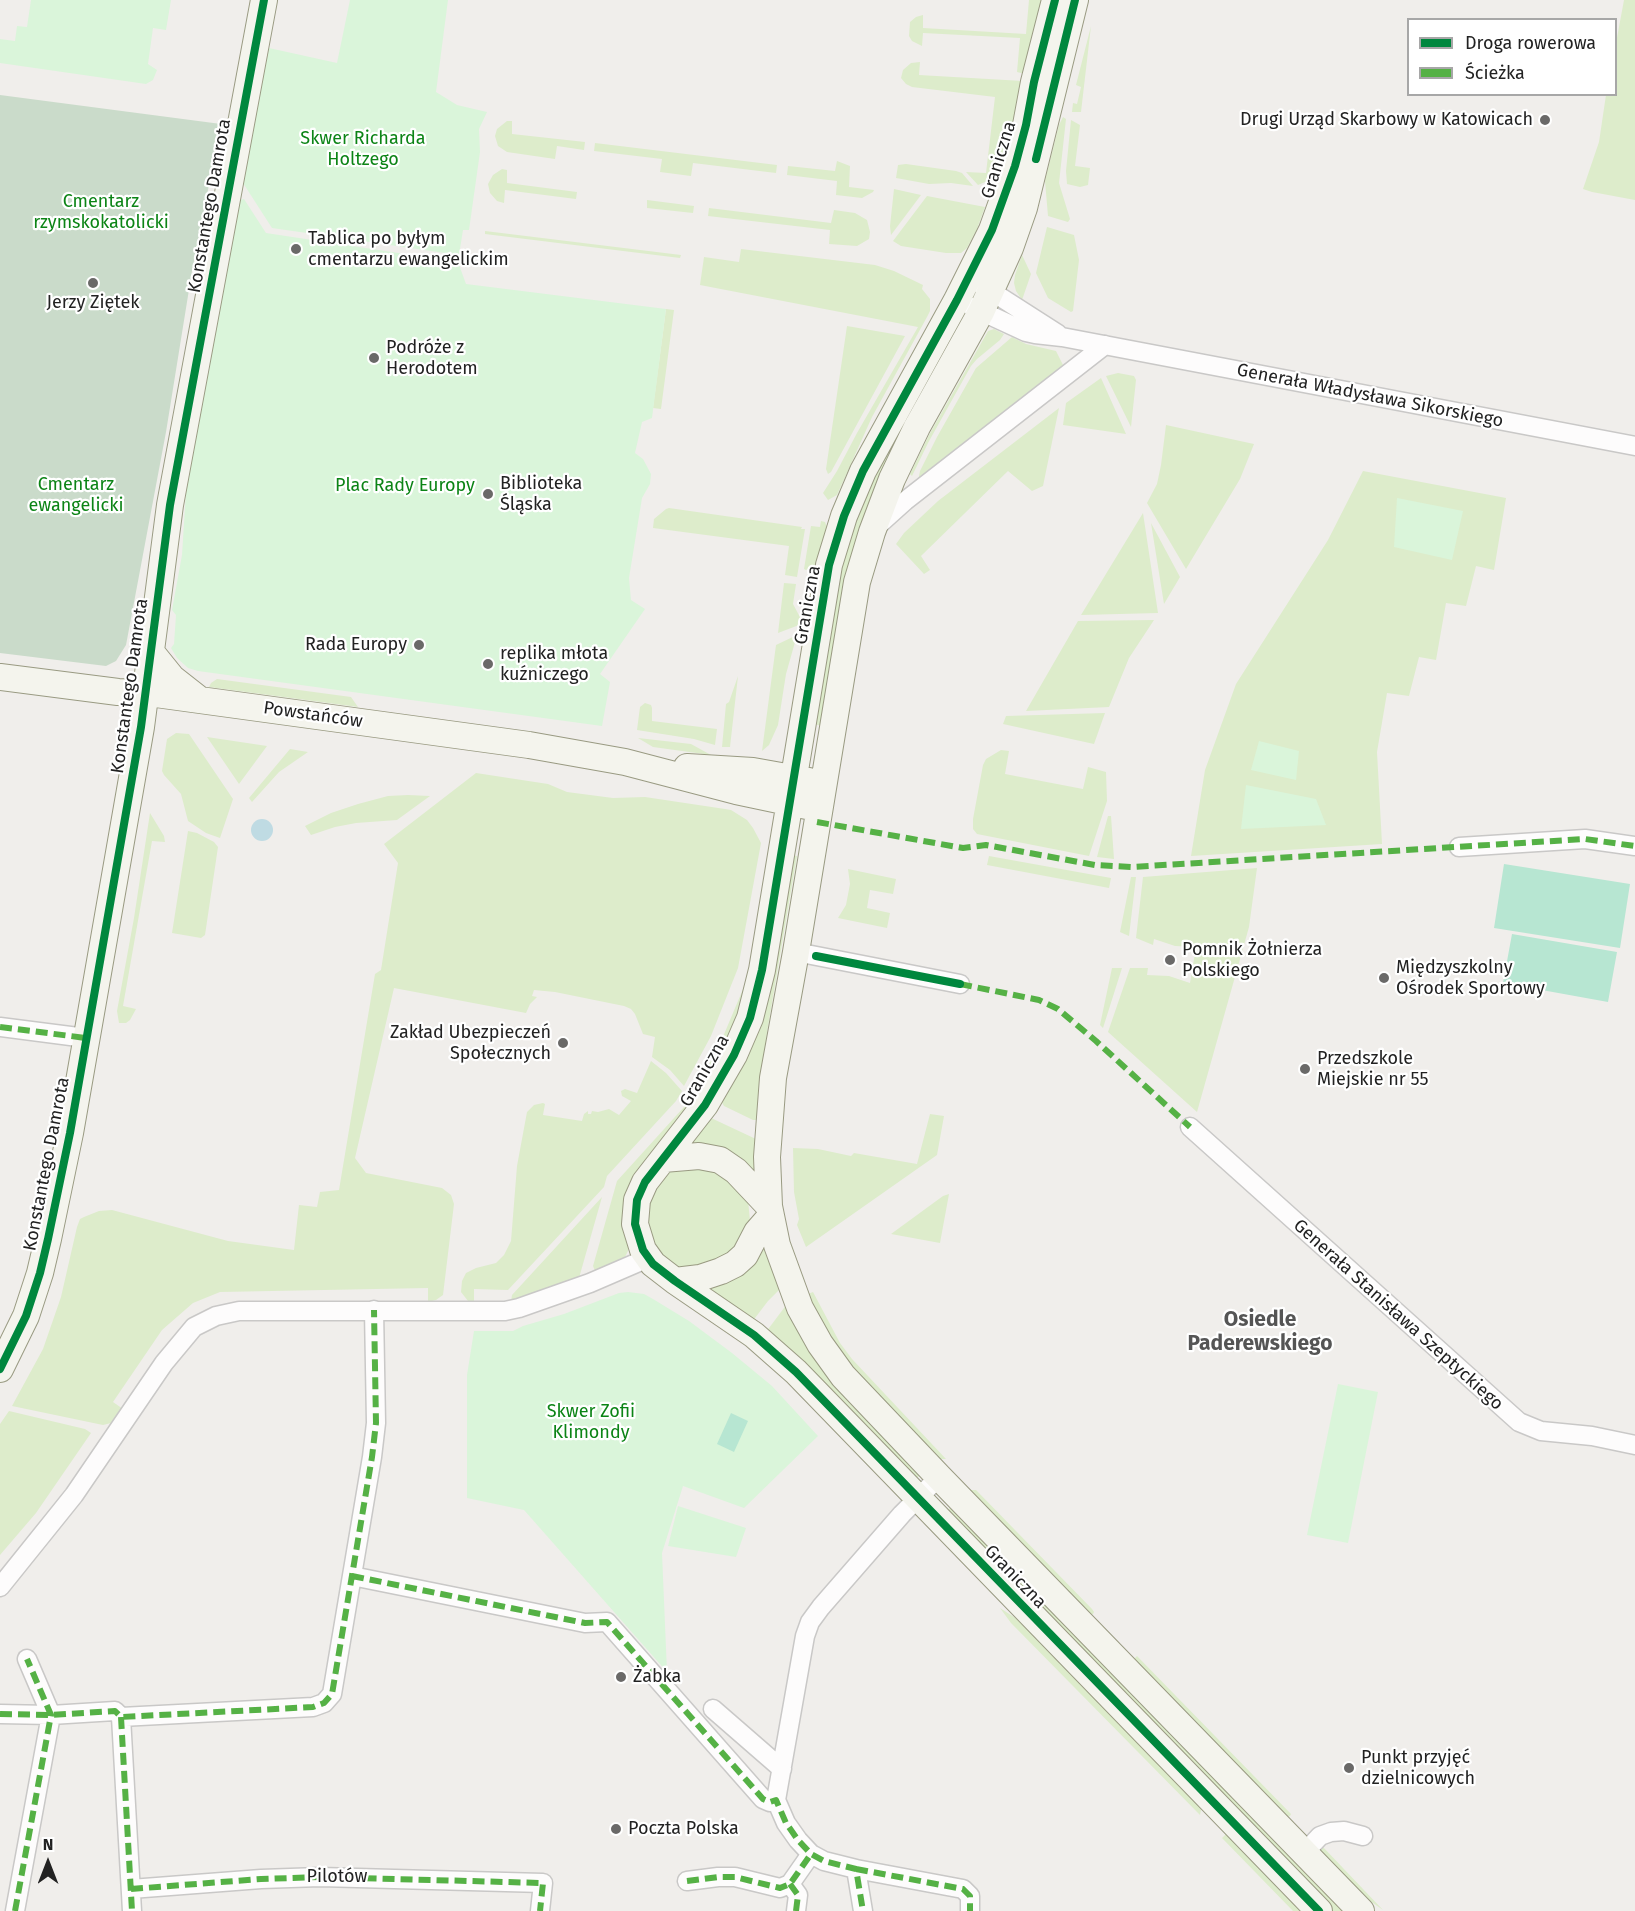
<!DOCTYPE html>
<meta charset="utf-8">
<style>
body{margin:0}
#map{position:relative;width:1635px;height:1911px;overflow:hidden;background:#f0eeeb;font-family:"Fira Sans",sans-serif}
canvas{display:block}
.legend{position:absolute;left:1407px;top:18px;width:210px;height:78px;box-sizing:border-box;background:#fff;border:2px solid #a7a7a7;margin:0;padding:8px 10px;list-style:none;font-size:18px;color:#222}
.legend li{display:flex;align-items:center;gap:12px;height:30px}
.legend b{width:30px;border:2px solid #a7a7a7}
.north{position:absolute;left:18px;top:1833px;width:60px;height:60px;-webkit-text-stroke:4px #fff;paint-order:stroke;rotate:0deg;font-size:16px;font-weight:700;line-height:24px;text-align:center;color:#222}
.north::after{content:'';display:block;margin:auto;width:21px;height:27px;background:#222;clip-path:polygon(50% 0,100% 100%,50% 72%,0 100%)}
</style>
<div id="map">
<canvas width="1635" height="1911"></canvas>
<ul class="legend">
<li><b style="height:8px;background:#00873e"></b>Droga rowerowa</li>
<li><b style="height:8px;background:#55b145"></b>Ścieżka</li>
</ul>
<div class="north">N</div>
</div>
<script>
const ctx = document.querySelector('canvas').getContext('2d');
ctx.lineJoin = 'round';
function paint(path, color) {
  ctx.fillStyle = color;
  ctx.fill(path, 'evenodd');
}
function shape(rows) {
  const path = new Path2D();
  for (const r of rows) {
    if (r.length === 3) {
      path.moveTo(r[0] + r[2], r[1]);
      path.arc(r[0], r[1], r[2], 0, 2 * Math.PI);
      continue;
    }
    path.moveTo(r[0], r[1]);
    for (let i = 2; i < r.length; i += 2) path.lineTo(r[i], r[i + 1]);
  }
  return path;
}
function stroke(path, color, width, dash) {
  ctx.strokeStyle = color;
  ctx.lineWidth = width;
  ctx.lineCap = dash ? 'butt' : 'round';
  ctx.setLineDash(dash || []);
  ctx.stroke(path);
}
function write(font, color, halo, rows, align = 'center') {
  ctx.font = font + ' "Fira Sans",sans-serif';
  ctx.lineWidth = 4.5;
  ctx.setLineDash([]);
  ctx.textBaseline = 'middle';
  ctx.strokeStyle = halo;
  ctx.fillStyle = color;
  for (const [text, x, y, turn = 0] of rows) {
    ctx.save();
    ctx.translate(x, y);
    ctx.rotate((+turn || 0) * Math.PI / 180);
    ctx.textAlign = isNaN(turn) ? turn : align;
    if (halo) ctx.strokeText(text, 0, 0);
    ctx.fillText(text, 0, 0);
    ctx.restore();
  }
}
const grass = shape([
 [1029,0,1044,0,1025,74,1017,72,1020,38,923,33,922,46,912,41,909,36,910,22,916,17,923,15,923,28,1026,34],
 [1624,0,1635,0,1635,200,1592,192,1583,189,1599,142,1606,95,1616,94,1616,43],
 [1091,26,1081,112,1072,112,1073,103,1077,104,1081,87,1076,85],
 [920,62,919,75,1023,81,1003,161,998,174,990,180,978,185,966,172,986,173,995,97,912,87,906,84,901,78,903,70,911,63],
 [1063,117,1066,119,1059,183,1070,219,1068,222,1048,216,1045,181,1059,125],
 [1071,120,1080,125,1075,166,1090,168,1088,185,1080,187,1067,184,1066,171],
 [507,121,512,121,512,134,585,142,584,150,557,146,555,159,507,152,498,146,495,136,497,129],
 [595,143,777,165,776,173,693,163,691,176,660,172,662,159,594,151],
 [837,161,850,166,849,187,874,190,873,192,862,198,836,195,837,181,787,175,788,166,835,171],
 [906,164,956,171,962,173,973,186,951,183,929,184,896,178,898,165],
 [502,169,507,170,507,183,577,192,576,199,505,190,504,203,497,201,490,193,488,184,493,175],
 [894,189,921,195,891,235,890,226],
 [927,196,985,207,977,229,967,248,961,253,946,253,901,246,893,241],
 [647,200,694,206,693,213,647,208],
 [709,208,831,223,834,210,855,213,867,220,870,232,869,239,857,246,829,244,830,230,708,216],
 [1047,227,1074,235,1079,260,1073,311,1071,312,1048,298,1036,273],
 [485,231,681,255,680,258,485,234],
 [741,249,875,265,894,271,923,285,922,289,930,299,930,311,927,317,872,417,837,495,828,500,823,493,837,471,857,433,918,327,700,285,704,257,739,262],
 [1022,255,1031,274,1022,300,1016,291,1014,283,1015,275],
 [666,309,674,310,661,409,653,408],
 [964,314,967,314,925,392,823,726,813,724,839,569,865,490],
 [847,326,905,336,831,472,828,474,826,469],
 [994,329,1004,334,1000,340,977,359,971,366,928,443,912,476,910,474,929,435,988,331],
 [1012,337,1026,344,1056,351,1065,369,918,481,920,471,937,437,976,368],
 [1118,373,1134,376,1136,380,1131,427,1106,376],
 [1101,378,1126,434,1063,425,1066,403],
 [1059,408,1043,486,1032,491,1008,471,921,556,930,570,924,574,896,544,904,533,938,501],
 [1166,425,1254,444,1240,479,1186,569,1147,503,1157,484,1161,465],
 [1363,471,1506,498,1494,570,1476,566,1466,606,1446,603,1436,660,1419,657,1409,696,1387,693,1377,752,1382,844,1191,856,1205,770,1236,684,1328,540],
 [669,508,802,527,801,529,805,529,797,577,785,575,789,546,653,528,654,519,666,509],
 [1143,513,1158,613,1081,615],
 [821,521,825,522,829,532,816,564,806,570,804,569,811,526,820,527],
 [1151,523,1180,577,1164,604],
 [784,583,796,584,793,604,801,619,799,625,778,633],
 [1154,620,1129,658,1109,707,1026,711,1078,621],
 [797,635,786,674,778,725,769,745,762,751,776,645],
 [738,676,730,747,722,747,726,704,729,702],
 [217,679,351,697,358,707,209,687,211,683],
 [645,703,651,705,652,708,652,721,717,729,715,745,694,739,637,730,640,707],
 [1105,713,1094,744,1003,724,1006,716],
 [176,733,189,734,233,799,220,838,206,833,188,821,181,794,164,775,162,771,167,739],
 [207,737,267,746,239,784],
 [638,738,691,744,711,755,653,747],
 [290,749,308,752,279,772,252,802,249,798],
 [1001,750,1009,751,1005,774,1083,789,1088,767,1106,772,1107,801,1089,856,977,834,973,829,973,819,983,765,986,759],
 [476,773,548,784,567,792,613,798,645,797,725,809,731,810,747,820,753,828,761,843,738,968,711,1036,684,1086,670,1070,652,1057,655,1037,643,1034,635,1014,631,1009,624,1006,555,992,534,990,532,996,537,997,530,1004,526,1013,394,988,355,1158,366,1173,442,1188,451,1195,454,1204,443,1295,436,1300,428,1302,428,1288,220,1292,193,1303,162,1330,113,1402,123,1409,111,1423,103,1425,12,1406,43,1349,61,1297,77,1227,80,1219,84,1217,99,1211,112,1210,228,1241,294,1250,299,1205,317,1207,320,1192,339,1190,375,974,381,970,398,863,384,844],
 [408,795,430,796,397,820,356,823,335,827,311,835,305,826,331,813,358,804,388,796],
 [150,813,164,836,165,842,152,841,123,1006,136,1009,130,1020,126,1023,119,1023,117,1011,134,918],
 [1108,816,1111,816,1114,859,1097,857],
 [188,831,197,833,214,842,218,847,205,935,201,938,172,933],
 [791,855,797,856,767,1032,759,1120,753,1120,724,1106,720,1099],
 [989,856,1111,878,1109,888,987,865],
 [1257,868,1249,927,1197,1112,1108,1032,1130,968,1148,968,1147,975,1169,976,1190,983,1196,947,1175,946,1154,939,1153,945,1136,938,1143,877],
 [848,869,896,879,893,894,870,890,867,908,890,913,887,928,838,918,846,905,850,884],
 [1131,877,1136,877,1129,936,1120,932],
 [1112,968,1122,968,1103,1028,1100,1025],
 [746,982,747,999,704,1089,698,1086,699,1081,717,1051],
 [651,1061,666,1073,682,1091,676,1101,607,1176,604,1187,508,1290,474,1289,474,1302,468,1301,461,1292,462,1281,466,1273,476,1268,496,1263,504,1255,511,1241,517,1166,527,1112,534,1105,543,1103,545,1104,543,1115,582,1121,584,1114,588,1111,588,1114,591,1114,592,1111,598,1112,609,1109,619,1115,631,1101,622,1096,621,1091,625,1089,637,1093],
 [689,1104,692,1106,628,1240,628,1251,625,1257,623,1260,596,1273,593,1266,617,1181,684,1107],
 [930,1114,944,1116,937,1155,806,1247,797,1225,799,1219,794,1192,793,1148,818,1149,851,1156,854,1153,917,1164],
 [709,1117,758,1140,757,1180,686,1147],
 [715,1167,748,1200,750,1221,738,1253,688,1270,678,1267,654,1250,645,1211,656,1183,667,1173,676,1168],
 [949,1194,940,1243,891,1234,943,1196],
 [602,1197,579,1278,511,1302,512,1295],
 [761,1239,782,1287,768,1301,752,1322,701,1285],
 [813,1292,840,1343,852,1359,946,1459,935,1459,846,1365,805,1295],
 [787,1304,920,1475,917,1478,766,1332],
 [9,1411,85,1429,91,1433,36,1513,0,1555,0,1424],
 [971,1490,976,1490,1092,1609,1094,1612,1093,1614,1089,1615,968,1492],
 [953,1505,1348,1911,1332,1911,945,1513],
 [1000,1608,1028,1626,1202,1805,1200,1815,1011,1623],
 [1137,1656,1291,1814,1290,1816,1286,1817,1134,1659],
 [1228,1832,1305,1911,1293,1911,1222,1838],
 [1321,1847,1323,1847,1383,1910,1356,1891,1319,1853]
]);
const cemetery = shape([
 [0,95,221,124,192,271,166,432,126,645,116,661,106,666,0,653]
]);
const park = shape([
 [31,0,171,0,166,30,153,28,148,64,157,70,153,80,146,84,0,63,0,39,15,41,17,26,27,27],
 [350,0,448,0,436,92,457,105,487,112,479,129,480,152,469,230,463,230,459,255,272,228,243,183,269,48,337,63],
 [244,199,266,233,458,262,466,284,666,309,652,418,642,422,635,453,643,459,651,474,650,484,642,498,629,578,631,600,645,609,600,674,610,682,602,726,198,671,188,668,177,658,171,648,174,644,176,615,172,610,182,555,186,492,240,200],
 [1397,498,1463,511,1452,560,1394,547],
 [1259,741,1299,751,1296,780,1251,770],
 [1246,785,1316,799,1326,825,1241,829],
 [628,1292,644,1294,653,1299,689,1321,732,1353,772,1386,818,1436,744,1508,683,1486,662,1553,667,1672,524,1510,467,1498,467,1375,474,1331,513,1331,523,1326,564,1314,619,1293],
 [1338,1384,1378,1392,1348,1543,1307,1535],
 [678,1506,746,1528,736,1557,668,1546]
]);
const pitch = shape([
 [1504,864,1630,884,1620,948,1494,928],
 [1512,934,1617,952,1608,1002,1503,983],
 [731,1413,748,1421,734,1452,717,1444]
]);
const water = shape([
 [262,830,11]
]);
const street = shape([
 [980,284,1058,334],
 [972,307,1026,332,1035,334,1062,337,1635,446],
 [875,528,905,501,1105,345],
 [1459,847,1585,839,1635,846],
 [796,952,960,984],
 [0,1027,86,1038],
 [1190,1127,1519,1422,1541,1431,1592,1436,1635,1445],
 [352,1576,585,1623,607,1622,763,1799,770,1802,776,1800],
 [0,1587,74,1495,164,1363,194,1327,216,1316,239,1311,505,1311,519,1308,590,1283,648,1258],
 [713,1709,782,1769],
 [0,1714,51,1715,115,1711,121,1717,313,1707,324,1703,332,1694,372,1457,376,1423,374,1310],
 [121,1717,132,1911],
 [1304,1853,1320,1836,1331,1832,1344,1831,1363,1836],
 [856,1869,963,1889,970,1896,970,1911],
 [687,1881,718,1877,735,1877,780,1888,790,1884,811,1854],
 [790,1884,798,1895,796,1911],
 [131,1889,261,1879,320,1877,543,1883,540,1911],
 [15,1911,51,1715,27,1659],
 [863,1911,856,1869,824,1861,811,1854,798,1840,786,1823,776,1800,805,1636,810,1622,821,1607,902,1514,939,1477]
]);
const secondary = shape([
 [1055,0,1034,82,1026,125,1015,166,992,230,957,300,863,471,844,516,829,565,762,970,750,1018,734,1055,705,1105,645,1182,637,1200,635,1224,643,1250,653,1264,675,1281,754,1335,796,1372,1319,1911],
 [1075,0,1024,208,1010,248,981,312,917,427,892,479,872,532,857,582,796,952,773,1078,767,1157,769,1206,777,1245,800,1308,820,1344,843,1376,939,1477,1361,1911],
 [151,652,172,678,200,700],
 [0,677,118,692,156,694,207,701,529,745,625,762,736,791,807,806],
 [687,767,753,771,809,781],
 [663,1159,699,1156,720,1160,736,1171,769,1206],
 [675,1281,700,1278,721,1271,735,1264,745,1255,757,1232,771,1216],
 [0,1369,26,1316,40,1273,48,1239,70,1133,141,727,170,505,264,0]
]);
const quiet = shape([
 [817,822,963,848,986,845,1095,865,1132,867,1585,839,1635,846],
 [960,984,1039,1000,1058,1009,1096,1041,1190,1127],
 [0,1027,86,1038],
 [352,1576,585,1623,607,1622,763,1799,770,1802,776,1800,786,1823,798,1840,811,1854,824,1861,856,1869,863,1911],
 [0,1714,51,1715,115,1711,121,1717,313,1707,324,1703,332,1694,372,1457,376,1423,374,1310],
 [121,1717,132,1911],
 [856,1869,963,1889,970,1896,970,1911],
 [687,1881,718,1877,735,1877,780,1888,790,1884,811,1854],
 [790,1884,798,1895,796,1911],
 [131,1889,261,1879,320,1877,543,1883,540,1911],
 [15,1911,51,1715,27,1659]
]);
const cycleway = shape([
 [1055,0,1034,82,1026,125,1015,166,992,230,957,300,863,471,844,516,829,565,762,970,750,1018,734,1055,705,1105,645,1182,637,1200,635,1224,643,1250,653,1264,675,1281,754,1335,796,1372,1319,1911],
 [1036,159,1075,0],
 [816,956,960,984],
 [0,1369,26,1316,40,1273,48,1239,70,1133,141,727,170,505,264,0]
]);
const markers = [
 [1545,120,6,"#6a6968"],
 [296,249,6,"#6a6968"],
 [93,283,6,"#6a6968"],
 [374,358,6,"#6a6968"],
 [488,494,6,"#6a6968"],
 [419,645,6,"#6a6968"],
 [488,664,6,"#6a6968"],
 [1170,960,6,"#6a6968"],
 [1384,978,6,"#6a6968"],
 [563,1043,6,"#6a6968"],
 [1305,1069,6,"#6a6968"],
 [621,1677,6,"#6a6968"],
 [1349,1768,6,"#6a6968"],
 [616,1829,6,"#6a6968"]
];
const poiNames = [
 ["Drugi Urząd Skarbowy w Katowicach",1533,120,"right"],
 ["Tablica po byłym",308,239],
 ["cmentarzu ewangelickim",308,260],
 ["Jerzy Ziętek",93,303,"center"],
 ["Podróże z",386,348],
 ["Herodotem",386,369],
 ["Biblioteka",500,484],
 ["Śląska",500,505],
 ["Rada Europy",407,645,"right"],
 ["replika młota",500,654],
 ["kuźniczego",500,675],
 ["Pomnik Żołnierza",1182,950],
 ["Polskiego",1182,971],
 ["Międzyszkolny",1396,968],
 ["Ośrodek Sportowy",1396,989],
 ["Zakład Ubezpieczeń",551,1033,"right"],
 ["Społecznych",551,1054,"right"],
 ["Przedszkole",1317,1059],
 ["Miejskie nr 55",1317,1080],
 ["Żabka",633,1677],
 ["Punkt przyjęć",1361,1758],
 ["dzielnicowych",1361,1779],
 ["Poczta Polska",628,1829]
];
const parkNames = [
 ["Skwer Richarda",363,139],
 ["Holtzego",363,160],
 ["Cmentarz",101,202],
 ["rzymskokatolicki",101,223],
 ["Cmentarz",76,485],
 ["ewangelicki",76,506],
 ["Plac Rady Europy",405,486],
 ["Skwer Zofii",591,1412],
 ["Klimondy",591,1433]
];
const streetNames = [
 ["Graniczna",999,160,-73],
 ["Konstantego Damrota",210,206,-80],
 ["Generała Władysława Sikorskiego",1370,396,11],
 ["Graniczna",808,605,-80],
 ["Konstantego Damrota",130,686,-82],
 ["Powstańców",313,715,8],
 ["Graniczna",705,1071,-60],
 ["Konstantego Damrota",47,1164,-79],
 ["Generała Stanisława Szeptyckiego",1398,1315,42],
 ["Graniczna",1015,1577,46],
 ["Pilotów",337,1877]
];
const quarterNames = [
 ["Osiedle",1260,1320],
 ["Paderewskiego",1260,1344]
];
paint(grass, '#ddeccb');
paint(cemetery, '#cadbca');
paint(park, '#daf5da');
paint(pitch, '#b7e6d2');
paint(water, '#bfdbe3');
stroke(street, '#c9c8c7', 21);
stroke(secondary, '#999a82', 28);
stroke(street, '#fdfcfc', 18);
stroke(secondary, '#f4f4ed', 26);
stroke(quiet, '#55b145', 6, [12, 6]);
stroke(cycleway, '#00873e', 8);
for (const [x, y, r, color] of markers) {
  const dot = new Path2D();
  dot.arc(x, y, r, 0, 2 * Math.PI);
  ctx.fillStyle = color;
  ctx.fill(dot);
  stroke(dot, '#fff', 2);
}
write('18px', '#222', '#fff', poiNames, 'left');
write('18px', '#0c8416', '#fff', parkNames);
write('18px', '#222', '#fff', streetNames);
write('bold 21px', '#555', '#fff', quarterNames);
</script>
